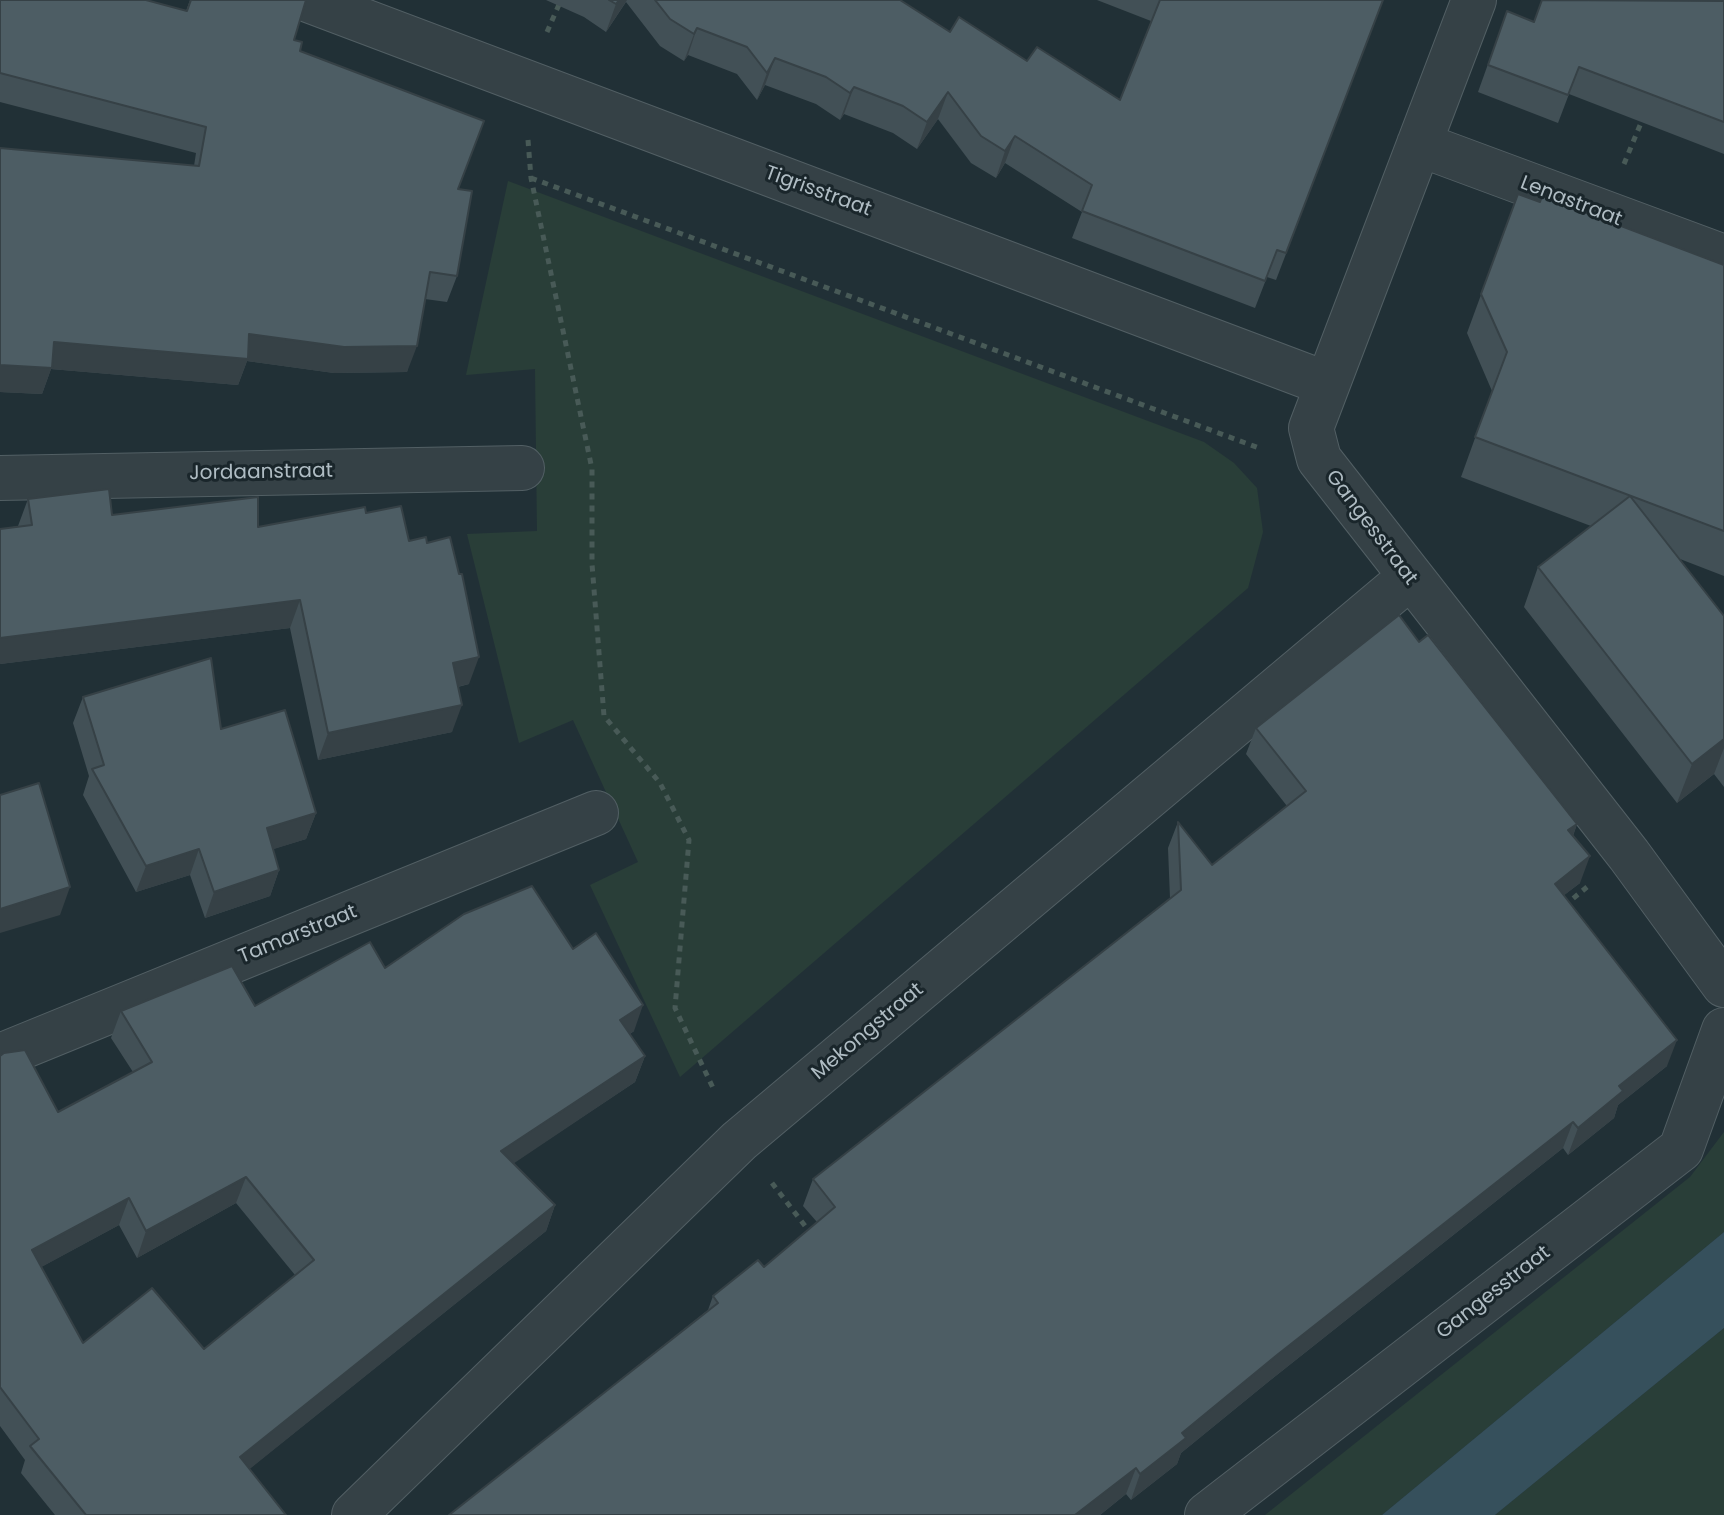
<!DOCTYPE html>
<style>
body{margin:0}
canvas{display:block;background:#213036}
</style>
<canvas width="1724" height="1515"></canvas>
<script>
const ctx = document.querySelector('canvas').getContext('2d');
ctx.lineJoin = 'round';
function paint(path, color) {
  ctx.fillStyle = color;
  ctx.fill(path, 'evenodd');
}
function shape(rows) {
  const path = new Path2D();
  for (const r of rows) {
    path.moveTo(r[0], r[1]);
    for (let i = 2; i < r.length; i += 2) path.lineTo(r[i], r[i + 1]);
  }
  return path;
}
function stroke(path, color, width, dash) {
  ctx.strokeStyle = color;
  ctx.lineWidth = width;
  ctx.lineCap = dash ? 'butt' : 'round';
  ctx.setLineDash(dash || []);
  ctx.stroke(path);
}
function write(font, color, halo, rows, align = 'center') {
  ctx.font = font + ' Poppins,sans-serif';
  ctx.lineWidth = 6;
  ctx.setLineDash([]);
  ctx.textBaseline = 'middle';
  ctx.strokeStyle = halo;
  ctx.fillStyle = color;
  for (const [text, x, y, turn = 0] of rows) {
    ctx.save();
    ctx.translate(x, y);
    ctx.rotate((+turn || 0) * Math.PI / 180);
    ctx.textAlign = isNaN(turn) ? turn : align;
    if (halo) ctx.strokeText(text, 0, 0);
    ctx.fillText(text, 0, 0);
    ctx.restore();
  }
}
const green = shape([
 [508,181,1204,442,1234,463,1257,488,1263,532,1248,588,680,1077,590,885,638,862,573,720,519,743,467,534,537,531,535,369,466,375],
 [1724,1132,1724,1232,1382,1515,1265,1515,1690,1177],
 [1724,1328,1724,1515,1495,1515]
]);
const water = shape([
 [1724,1232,1724,1328,1495,1515,1382,1515]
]);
const path = shape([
 [547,32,561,0],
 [528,140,531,178,592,469,592,564,604,716,660,783,689,840,675,1008,714,1090],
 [1624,164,1643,118],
 [531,178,1259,448],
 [1564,906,1587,887],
 [772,1183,812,1235]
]);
const street = shape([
 [308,0,1327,384],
 [1474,0,1311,428,1319,459,1629,855,1724,985],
 [1419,144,1724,257],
 [0,478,522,468],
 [0,1056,596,813],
 [354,1515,739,1141,1409,578],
 [1207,1515,1681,1149,1724,1030]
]);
const wall = shape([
 [0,0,186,11,190,0,306,0,294,40,300,51,458,189,457,276,447,302,425,299,407,372,334,373,247,361,238,385,51,369,42,394,0,392,0,148,194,166,196,153,0,102],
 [546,0,900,0,950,32,1027,61,1120,100,1151,21,1097,0,1383,0,1276,280,1267,277,1255,308,1072,238,1082,212,1005,163,996,178,971,163,938,119,917,149,893,133,844,114,840,120,816,104,765,85,757,100,737,74,688,55,684,61,660,46,626,2,606,32,584,17],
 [1724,1,1724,154,1569,94,1558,123,1478,92,1507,11,1534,22],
 [1518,194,1724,265,1724,576,1680,559,1724,616,1724,787,1714,774,1677,803,1524,607,1538,567,1591,526,1461,477,1492,391,1467,333],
 [28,499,112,515,258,527,366,513,409,541,427,543,469,684,458,687,452,732,318,760,290,628,0,664,0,529,18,526],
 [1419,642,1577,824,1573,836,1580,883,1564,895,1667,1066,1618,1105,1614,1118,1568,1155,1563,1148,1268,1382,1181,1453,1177,1464,1131,1500,1126,1494,1100,1515,449,1515,708,1310,713,1296,764,1267,817,1222,803,1206,813,1179,1170,898,1168,848,1178,822,1212,865,1287,806,1246,754,1256,728],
 [83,697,221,729,316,813,306,839,273,849,279,870,270,896,205,918,190,875,136,892,83,795,89,776,73,723],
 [573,949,634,1031,630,1034,645,1056,635,1082,513,1163,555,1205,546,1231,249,1469,286,1515,55,1515,21,1473,25,1460,0,1426,0,1056,58,1112,133,1072,111,1038,121,1011,255,1006,385,968],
 [236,1203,295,1275,204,1349,83,1343,41,1267,119,1225,137,1258]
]);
const shadedWall = shape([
 [619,0,627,0,606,32,616,4],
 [697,28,688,55,684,61,694,34],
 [775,58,765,85,757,100,767,73],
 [854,87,844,114,840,120,850,93],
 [948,92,938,119,917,149,927,122],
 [1015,136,1005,163,996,178,1005,151],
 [249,334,417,346,407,372,334,373,247,361,238,385,51,369,42,394,0,392,0,365,54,342],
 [300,600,290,628,0,664,0,638],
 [479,657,469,684,443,690,453,663],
 [462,705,452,732,318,760,328,733],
 [1724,739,1724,748,1714,774,1677,803,1692,764],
 [316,813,306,839,258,854,267,828],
 [1577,824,1568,850,1568,830],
 [199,849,190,875,136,892,146,866],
 [1590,856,1580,883,1545,910,1555,884],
 [279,870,270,896,205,918,214,892],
 [70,887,60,915,0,933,0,909],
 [643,1005,634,1031,611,1047,620,1020],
 [1677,1040,1667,1066,1618,1105,1614,1118,1568,1155,1578,1128,1619,1086],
 [645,1056,635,1082,492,1178,501,1151],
 [1573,1122,1563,1148,1268,1382,1181,1453,1177,1464,1131,1500,1140,1474,1182,1433,1277,1355],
 [246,1177,236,1203,137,1258,146,1231],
 [129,1198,119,1225,23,1277,32,1250],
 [555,1205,546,1231,231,1484,240,1457],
 [1136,1468,1126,1494,1100,1515,1075,1515]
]);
const building = shape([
 [0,0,146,0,187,11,191,0,306,0,294,40,302,42,300,51,484,121,458,189,472,191,457,276,430,272,417,346,344,347,249,334,248,359,54,342,52,368,0,365,0,148,199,166,206,127,0,73,0,0],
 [609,0,619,0,616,4,609,0],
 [655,0,900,0,950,32,959,17,1027,61,1037,47,1120,100,1160,0,1383,0,1286,253,1277,250,1265,281,1082,211,1092,185,1015,136,1005,151,981,136,948,92,927,122,903,106,854,87,850,93,826,77,775,58,767,73,747,47,697,28,694,34,670,19,655,0],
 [1542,0,1724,1,1724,122,1579,67,1568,95,1488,65,1507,11,1534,22,1542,0],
 [1518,194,1540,202,1542,196,1724,265,1724,531,1475,437,1507,352,1481,294,1518,194],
 [109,489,112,515,258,497,258,527,365,507,366,513,401,506,409,541,426,537,427,543,450,537,459,574,462,574,479,657,453,663,462,705,328,733,300,600,0,638,0,529,32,525,28,499,109,489],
 [1630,496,1724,616,1724,739,1692,764,1538,567,1630,496],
 [1399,615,1419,642,1428,635,1577,824,1568,830,1590,856,1555,884,1677,1040,1619,1086,1623,1091,1578,1128,1573,1122,1277,1355,1182,1433,1186,1438,1140,1474,1136,1468,1075,1515,449,1515,718,1303,713,1296,758,1260,764,1267,835,1207,813,1179,1181,890,1178,822,1212,865,1306,791,1256,728,1399,615],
 [211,658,221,729,285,710,316,813,267,828,279,870,214,892,199,849,146,866,92,769,104,765,83,697,211,658],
 [39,783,70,887,0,909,0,795,39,783],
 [532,886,573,949,596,933,643,1005,620,1020,645,1056,501,1151,555,1205,240,1457,286,1515,86,1515,30,1446,39,1439,0,1387,0,1056,4,1053,25,1050,58,1112,152,1062,121,1011,232,966,255,1006,370,942,385,968,464,914,532,886],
 [246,1177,314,1260,204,1349,152,1288,83,1343,32,1250,129,1198,146,1231,246,1177]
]);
const streetNames = [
 ["Tigrisstraat",818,192,20],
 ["Lenastraat",1571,202,21],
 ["Jordaanstraat",261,473,-1],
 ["Gangesstraat",1371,528,53],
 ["Tamarstraat",298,935,-22],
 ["Mekongstraat",868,1032,-40],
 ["Gangesstraat",1494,1293,-38]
];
paint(green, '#293e38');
paint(water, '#36505c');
stroke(street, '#525f64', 46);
stroke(path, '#485a57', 5, [6, 6]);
stroke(street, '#354146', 44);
paint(wall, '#425056');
paint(shadedWall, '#364146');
paint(building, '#4d5d64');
stroke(building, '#364146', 2);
write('20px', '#afbcc3', '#1a262b', streetNames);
</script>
